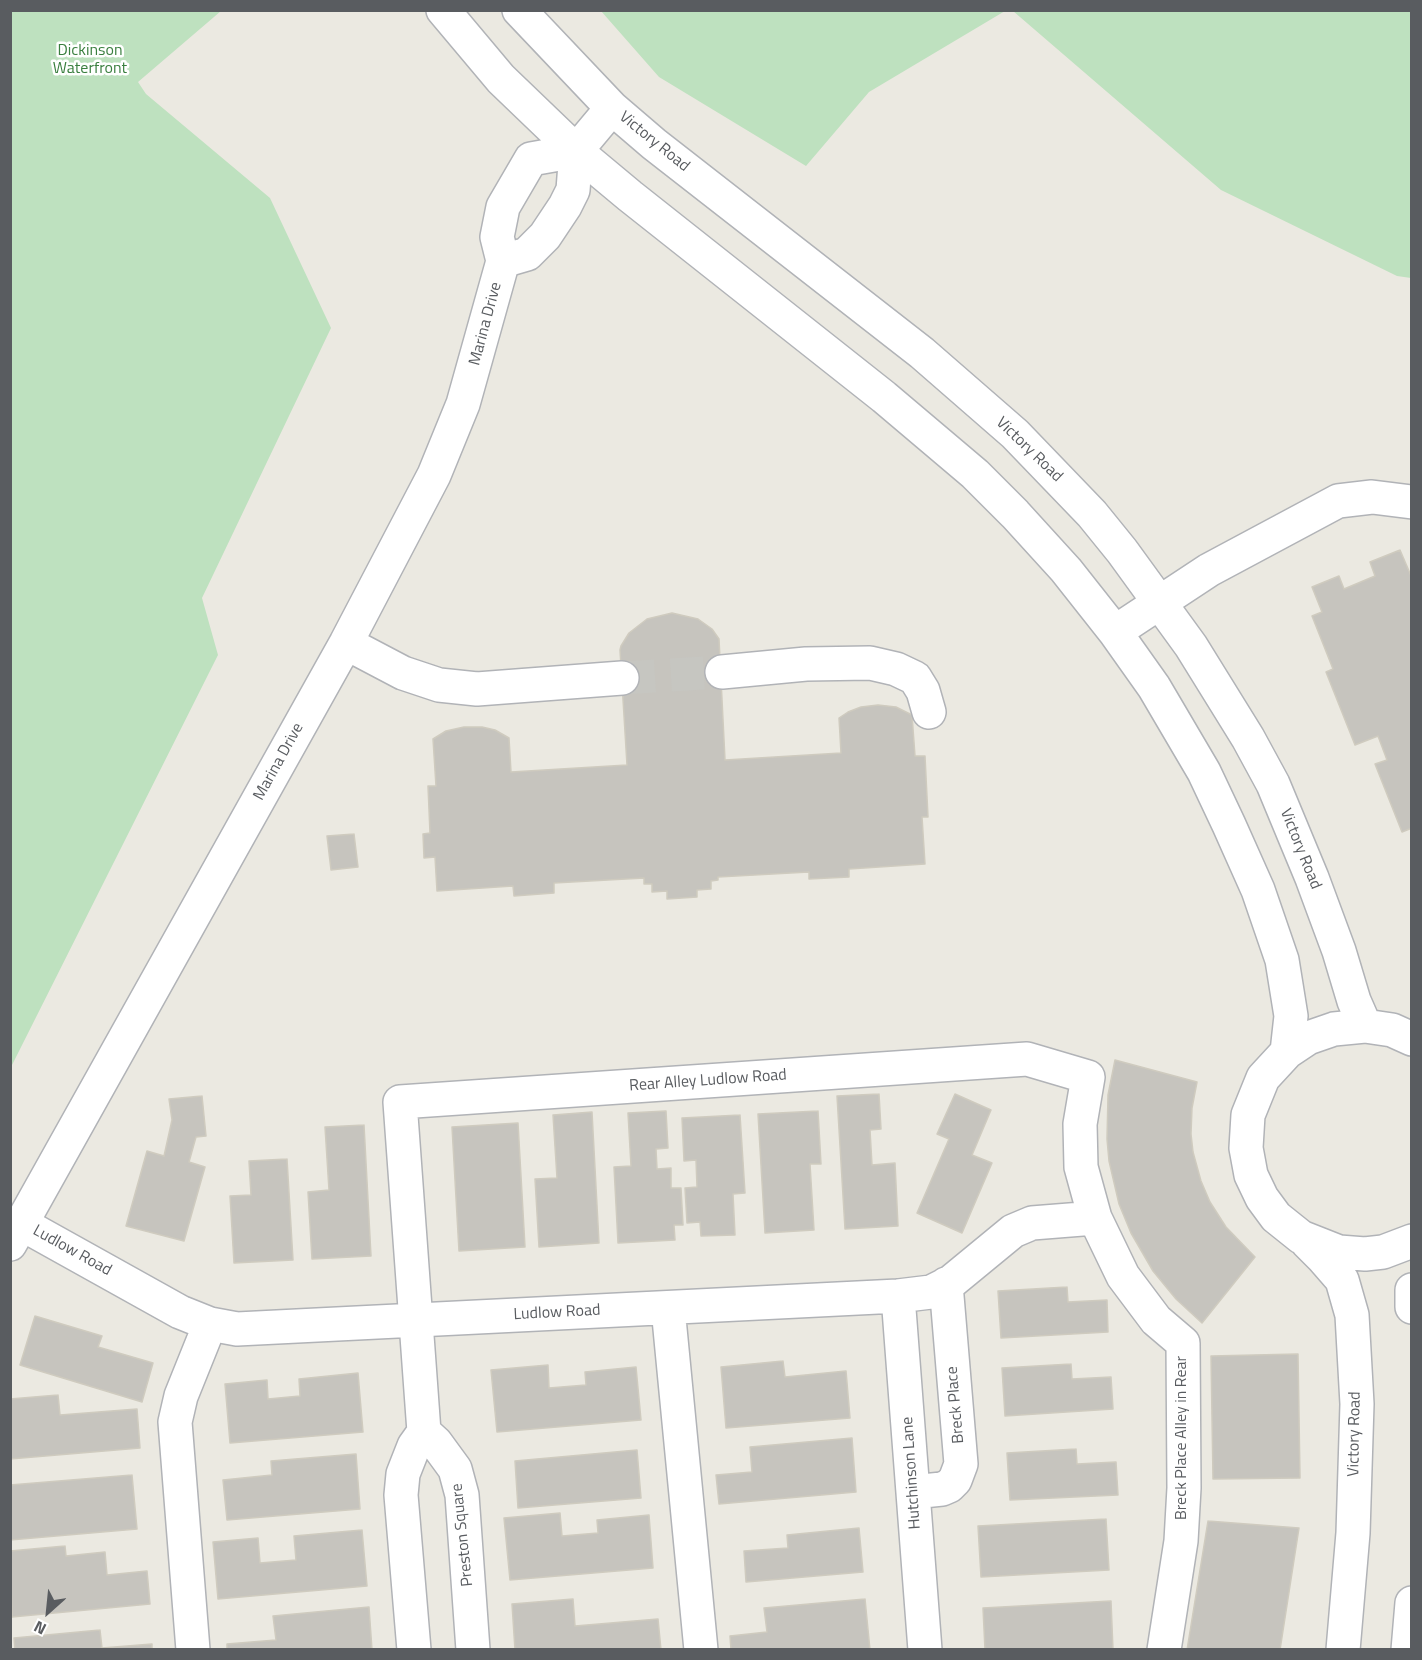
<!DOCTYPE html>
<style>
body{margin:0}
#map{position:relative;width:1422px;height:1660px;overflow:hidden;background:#ebe9e1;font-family:"Titillium Web",sans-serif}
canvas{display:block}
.frame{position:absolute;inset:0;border:12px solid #595c60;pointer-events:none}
.north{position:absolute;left:18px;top:1582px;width:60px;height:60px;-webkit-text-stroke:4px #fff;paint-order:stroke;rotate:207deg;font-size:16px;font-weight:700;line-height:24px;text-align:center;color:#595c60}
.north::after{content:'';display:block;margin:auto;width:21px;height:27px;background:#595c60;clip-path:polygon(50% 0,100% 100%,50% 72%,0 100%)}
</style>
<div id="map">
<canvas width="1422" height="1660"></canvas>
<div class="frame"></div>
<div class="north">N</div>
</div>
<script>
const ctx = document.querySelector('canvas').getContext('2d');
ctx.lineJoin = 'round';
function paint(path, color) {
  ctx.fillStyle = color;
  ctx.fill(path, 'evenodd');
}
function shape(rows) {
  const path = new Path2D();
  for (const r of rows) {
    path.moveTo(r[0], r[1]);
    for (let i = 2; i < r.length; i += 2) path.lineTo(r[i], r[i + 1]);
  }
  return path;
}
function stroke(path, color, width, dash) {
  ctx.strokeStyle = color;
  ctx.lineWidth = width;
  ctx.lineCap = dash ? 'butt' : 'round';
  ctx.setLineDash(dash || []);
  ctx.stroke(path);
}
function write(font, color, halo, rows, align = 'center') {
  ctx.font = font + ' "Titillium Web",sans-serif';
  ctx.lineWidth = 5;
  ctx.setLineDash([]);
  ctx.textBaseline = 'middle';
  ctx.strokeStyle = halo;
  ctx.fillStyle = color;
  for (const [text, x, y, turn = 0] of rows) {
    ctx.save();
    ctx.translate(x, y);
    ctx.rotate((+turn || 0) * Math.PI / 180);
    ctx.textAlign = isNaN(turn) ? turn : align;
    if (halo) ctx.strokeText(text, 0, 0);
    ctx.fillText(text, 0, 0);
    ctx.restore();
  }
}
const green = shape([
 [11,10,221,11,138,82,146,94,270,198,331,328,202,598,218,655,11,1067],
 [601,11,1005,11,869,92,806,166,659,77],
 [1013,11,1411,11,1411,278,1397,276,1221,190]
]);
const building = shape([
 [1400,550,1412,578,1412,828,1402,832,1375,764,1387,760,1378,736,1355,745,1326,672,1333,669,1312,616,1322,612,1312,587,1339,576,1344,589,1375,576,1370,562,1400,550],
 [672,613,698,619,712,629,719,639,725,760,841,753,839,718,848,712,861,707,878,705,896,707,912,715,915,756,925,756,928,817,922,817,925,864,849,869,849,877,809,879,809,872,718,877,718,880,711,881,711,889,697,890,697,897,667,899,667,891,652,892,652,884,644,884,644,878,554,883,554,893,514,896,513,886,437,891,435,857,424,858,423,834,430,833,428,786,436,786,433,739,446,731,464,727,482,727,495,730,509,738,511,772,627,765,620,650,621,646,629,633,647,619,672,613],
 [354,834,358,867,331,870,327,836,354,834],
 [1115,1060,1197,1082,1192,1108,1191,1134,1193,1152,1201,1181,1210,1202,1226,1227,1255,1257,1202,1323,1176,1299,1153,1271,1131,1233,1119,1204,1109,1161,1107,1139,1108,1095,1115,1060],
 [879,1094,881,1129,870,1130,872,1165,895,1163,898,1226,845,1229,837,1096,879,1094],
 [955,1094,991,1110,972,1155,992,1163,962,1233,917,1213,949,1139,937,1134,955,1094],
 [202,1096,206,1136,196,1137,189,1162,205,1167,184,1241,126,1226,147,1151,164,1156,172,1120,169,1099,202,1096],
 [666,1111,668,1148,656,1149,657,1169,671,1168,671,1188,681,1188,683,1225,674,1225,675,1240,618,1243,614,1167,631,1166,628,1113,666,1111],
 [818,1111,821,1164,810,1164,814,1230,765,1233,758,1114,818,1111],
 [592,1112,599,1243,539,1247,535,1179,557,1178,553,1115,592,1112],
 [740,1115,745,1193,733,1194,735,1235,701,1236,700,1222,687,1223,685,1188,697,1187,696,1160,684,1161,682,1118,740,1115],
 [518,1123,525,1247,459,1251,452,1127,518,1123],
 [364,1125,371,1256,312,1259,308,1192,329,1190,325,1127,364,1125],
 [287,1159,293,1260,234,1263,230,1196,251,1195,249,1161,287,1159],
 [1067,1287,1068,1302,1107,1300,1108,1332,1001,1338,998,1291,1067,1287],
 [35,1316,102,1336,98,1347,153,1363,142,1402,20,1365,35,1316],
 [1298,1354,1300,1478,1213,1479,1211,1356,1298,1354],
 [783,1361,785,1377,846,1371,850,1418,726,1428,721,1367,783,1361],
 [1071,1364,1072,1379,1111,1377,1113,1409,1005,1416,1002,1368,1071,1364],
 [548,1365,549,1388,586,1385,585,1372,636,1367,641,1420,497,1432,491,1370,548,1365],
 [358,1373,363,1432,230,1443,225,1384,267,1380,268,1399,300,1396,299,1379,358,1373],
 [58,1395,60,1415,137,1409,140,1448,10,1459,10,1399,58,1395],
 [852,1438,856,1492,719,1504,716,1475,752,1472,750,1447,852,1438],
 [1076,1449,1077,1464,1116,1462,1118,1495,1010,1500,1007,1453,1076,1449],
 [637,1450,641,1498,518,1508,515,1461,637,1450],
 [356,1454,360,1509,227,1520,223,1480,272,1475,271,1461,356,1454],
 [132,1475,137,1529,10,1540,10,1485,132,1475],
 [560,1513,562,1536,598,1533,597,1520,649,1515,653,1568,510,1580,504,1518,560,1513],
 [1106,1519,1109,1570,981,1577,978,1526,1106,1519],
 [1208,1521,1299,1528,1280,1650,1187,1650,1208,1521],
 [859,1528,863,1572,746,1582,744,1551,788,1548,787,1535,859,1528],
 [362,1530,367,1586,218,1599,213,1542,258,1538,260,1563,296,1560,294,1536,362,1530],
 [65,1546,66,1556,105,1552,107,1575,147,1571,150,1604,12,1617,10,1551,65,1546],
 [573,1599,575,1626,658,1619,661,1650,515,1650,512,1604,573,1599],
 [865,1599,870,1650,731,1650,730,1636,767,1632,764,1608,865,1599],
 [1111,1601,1113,1650,985,1650,983,1608,1111,1601],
 [369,1607,372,1650,227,1650,227,1644,276,1640,273,1616,369,1607],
 [100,1630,102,1648,152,1644,152,1650,15,1650,14,1638,100,1630]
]);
const minorTunnel = shape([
 [622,678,722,672]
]);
const minor = shape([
 [443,10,501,79,576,151,630,196,884,397,975,474,1015,514,1066,570,1115,632,1154,687,1204,772,1229,825,1258,890,1282,960,1291,1016,1287,1052],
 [519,10,612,108,654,144,922,353,1015,434,1092,514,1122,551,1191,646,1248,738,1273,784,1312,878,1339,951,1354,1001,1365,1026],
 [503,261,527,254,545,236,565,206,573,190,576,151,612,108],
 [1115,632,1209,570,1338,501,1372,497,1412,502],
 [346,643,403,673,439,685,477,689,622,678],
 [722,672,806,664,870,663,896,669,915,678,923,691,929,712],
 [1412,1039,1392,1030,1365,1026,1334,1029,1308,1038,1287,1052,1263,1078,1248,1115,1246,1148,1251,1175,1262,1198,1276,1217,1301,1237,1339,1252,1365,1254,1383,1252,1412,1241],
 [22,1224,180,1312,210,1324,237,1329,898,1296,931,1292,951,1282,1013,1231,1032,1223,1095,1218],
 [1307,1242,1322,1257,1342,1280,1352,1315,1357,1404,1353,1533,1343,1650],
 [10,1244,346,643,434,475,463,404,503,261,497,237,503,207,531,159,576,151],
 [1412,1290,1412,1307],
 [898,1296,925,1650],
 [668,1308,701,1650],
 [424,1432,436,1443,455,1469,462,1495,473,1650],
 [913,1492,942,1489,949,1486,955,1480,961,1464,946,1284],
 [193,1650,175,1422,181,1396,210,1324],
 [414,1650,401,1495,403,1474,414,1446,424,1432,400,1102,1027,1059,1088,1077,1080,1124,1081,1167,1095,1218,1123,1276,1156,1320,1183,1343,1184,1488,1181,1541,1164,1650],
 [1408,1650,1412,1603]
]);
const parkNames = [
 ["Dickinson",90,51],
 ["Waterfront",90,69]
];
const streetNames = [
 ["Victory Road",654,142,39],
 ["Marina Drive",486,324,-75],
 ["Victory Road",1029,450,44],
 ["Marina Drive",279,762,-61],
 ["Victory Road",1300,849,68],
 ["Rear Alley Ludlow Road",708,1081,-4],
 ["Ludlow Road",72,1251,29],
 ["Ludlow Road",557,1313,-3],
 ["Breck Place",956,1405,-95],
 ["Victory Road",1355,1434,-89],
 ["Breck Place Alley in Rear",1182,1438,-90],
 ["Hutchinson Lane",912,1473,-94],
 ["Preston Square",463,1535,-96]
];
paint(green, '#bee1bf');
paint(building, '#c6c4be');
stroke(building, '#cfcbbf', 1.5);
stroke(minorTunnel, '#c6c6c1', 33, [33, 16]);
stroke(minor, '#b1b3b7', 36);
stroke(minor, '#fff', 33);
write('16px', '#3a7f3f', '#fff', parkNames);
write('16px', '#595c60', '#fff', streetNames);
</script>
